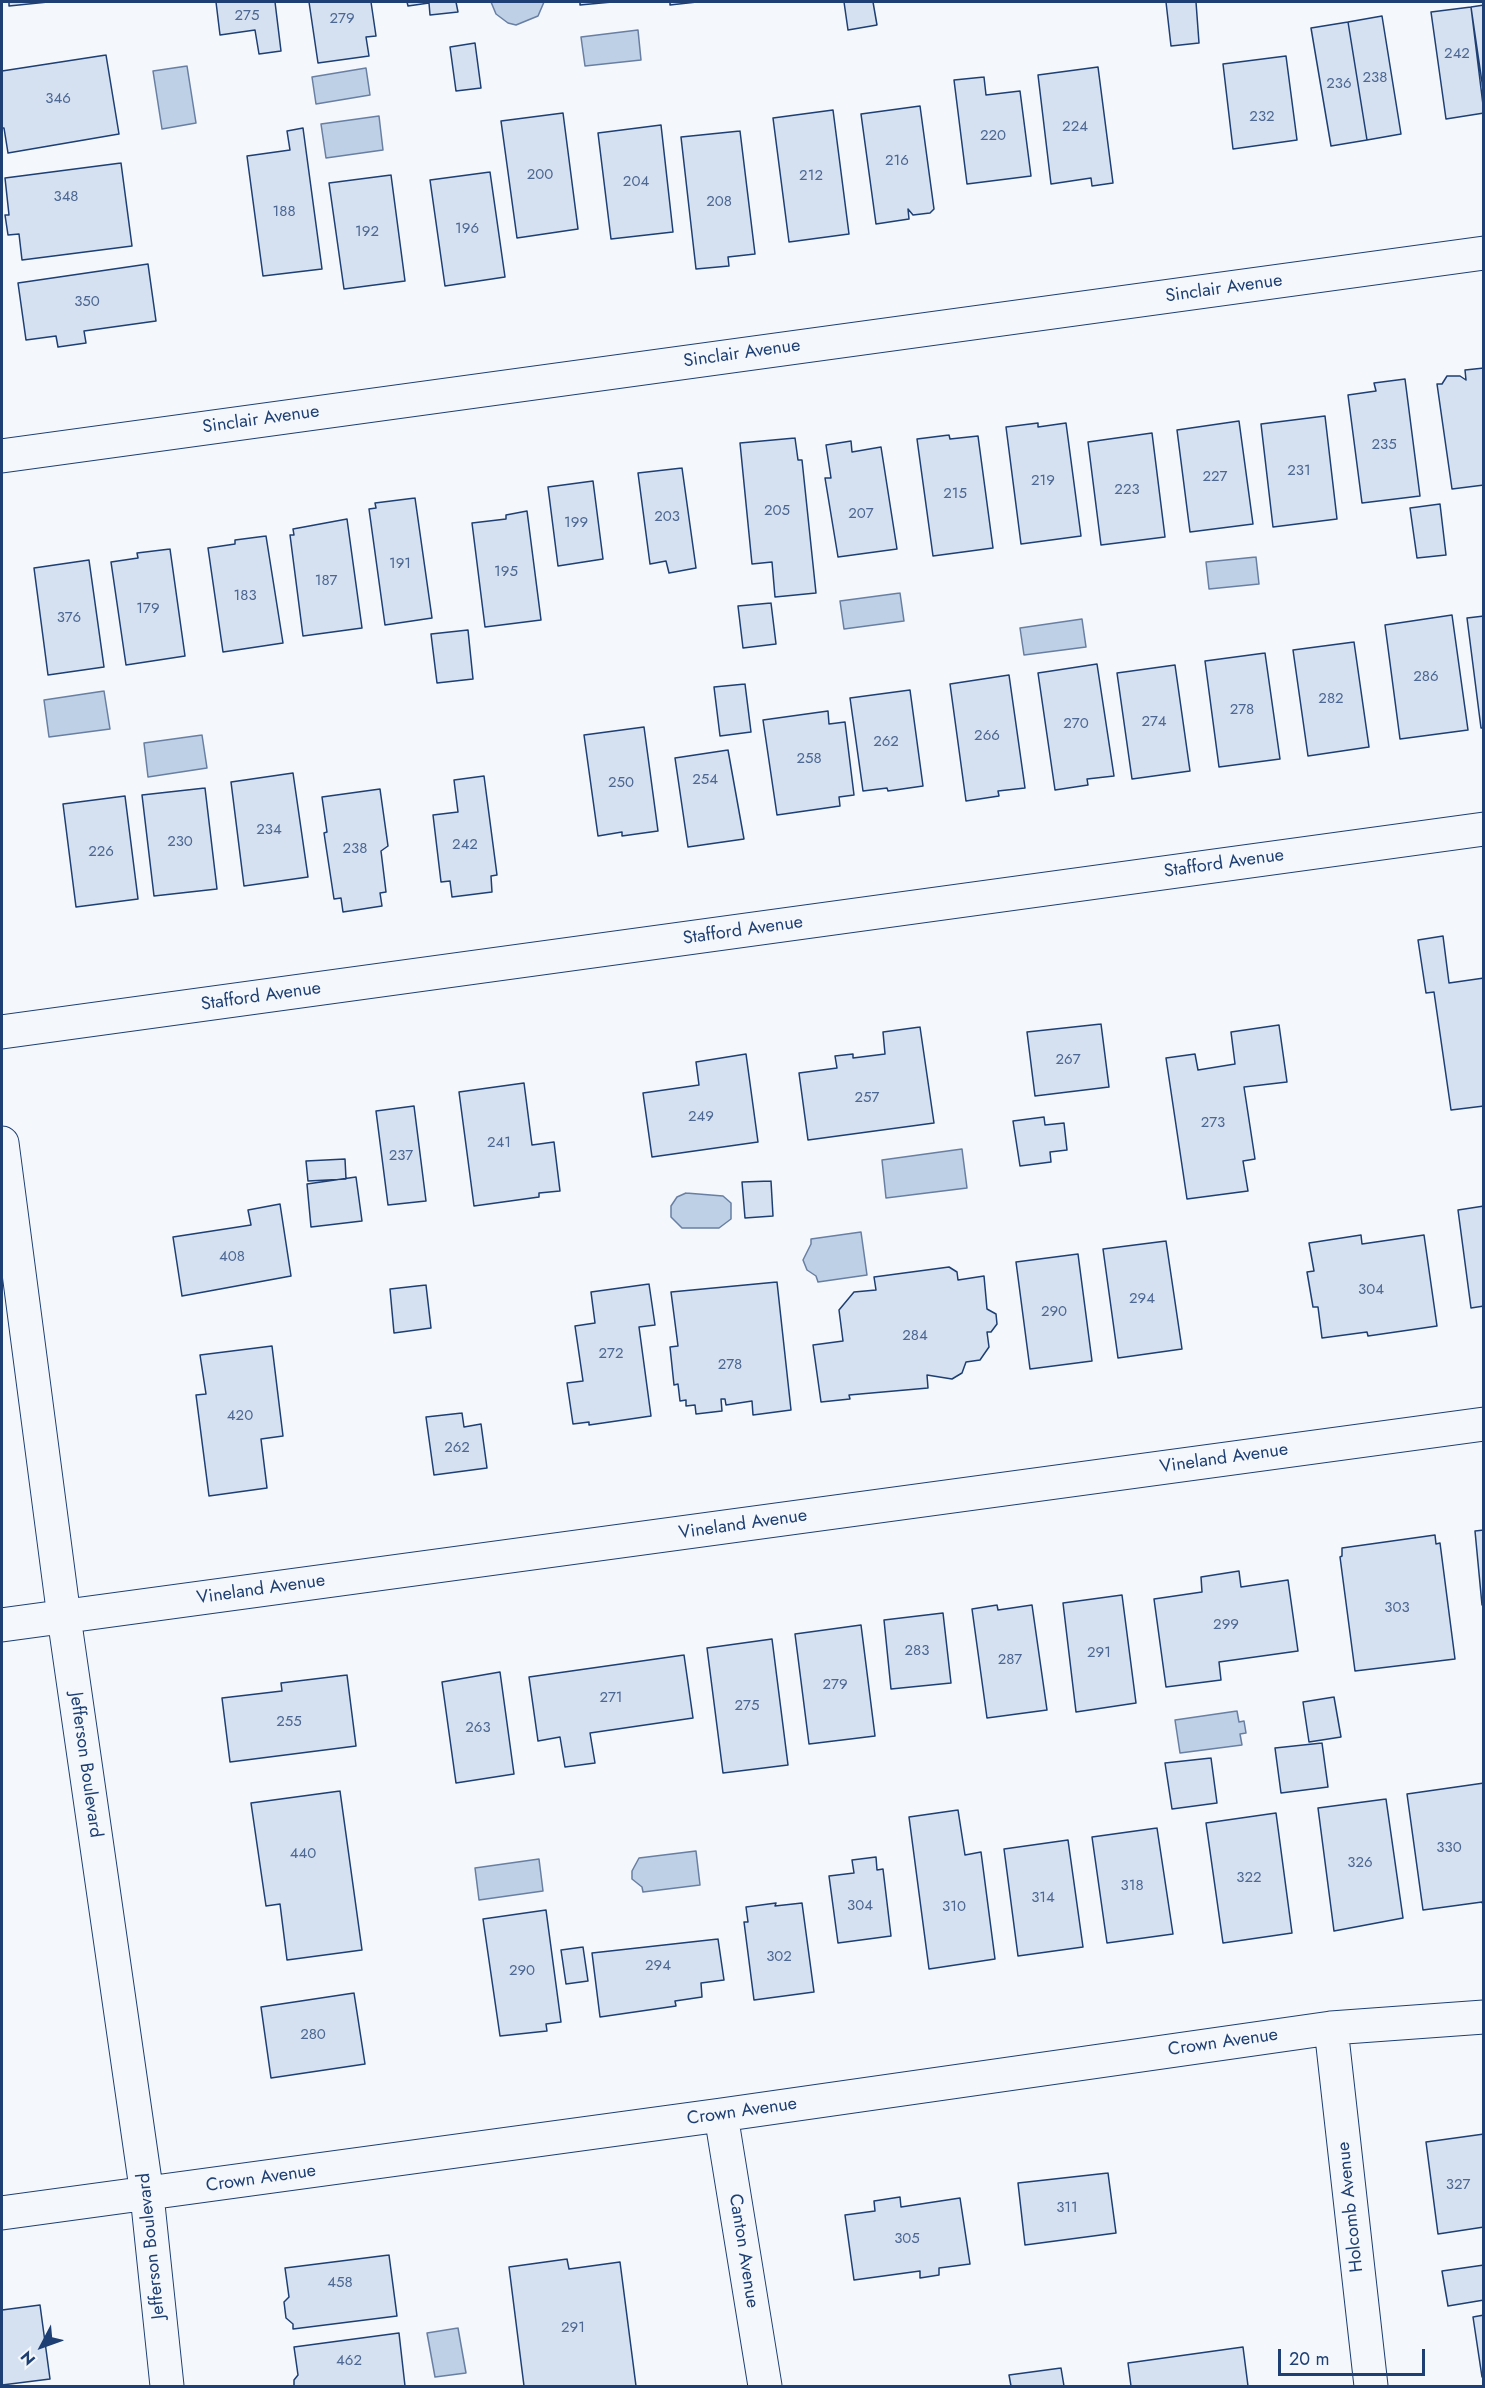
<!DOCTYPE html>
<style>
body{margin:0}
#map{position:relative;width:1485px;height:2388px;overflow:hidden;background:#f4f7fb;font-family:Jost,sans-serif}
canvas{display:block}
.frame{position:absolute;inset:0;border:3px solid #1d3f73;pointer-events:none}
.north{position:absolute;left:12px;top:2316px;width:60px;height:60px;-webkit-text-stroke:4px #f4f7fb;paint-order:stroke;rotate:229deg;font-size:16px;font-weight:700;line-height:24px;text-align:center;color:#1d3f73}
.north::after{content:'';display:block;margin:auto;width:21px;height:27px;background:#1d3f73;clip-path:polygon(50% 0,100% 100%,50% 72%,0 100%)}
.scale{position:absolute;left:1278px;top:2349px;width:147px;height:27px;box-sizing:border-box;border:3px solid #1d3f73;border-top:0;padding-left:8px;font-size:18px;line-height:21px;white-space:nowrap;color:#1d3f73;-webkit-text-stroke:4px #f4f7fb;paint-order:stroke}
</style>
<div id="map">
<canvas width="1485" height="2388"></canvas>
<div class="frame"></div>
<div class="north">N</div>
<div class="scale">20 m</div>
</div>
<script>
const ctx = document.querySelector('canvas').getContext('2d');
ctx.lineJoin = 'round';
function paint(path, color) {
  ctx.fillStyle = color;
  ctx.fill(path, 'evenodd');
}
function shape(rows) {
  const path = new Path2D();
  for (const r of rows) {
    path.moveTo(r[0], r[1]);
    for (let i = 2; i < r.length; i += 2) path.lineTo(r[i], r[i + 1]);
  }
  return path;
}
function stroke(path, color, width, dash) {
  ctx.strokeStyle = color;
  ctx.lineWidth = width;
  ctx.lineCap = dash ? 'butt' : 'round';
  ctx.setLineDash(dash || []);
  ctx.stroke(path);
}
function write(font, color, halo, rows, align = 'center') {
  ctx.font = font + ' Jost,sans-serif';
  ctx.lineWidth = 4.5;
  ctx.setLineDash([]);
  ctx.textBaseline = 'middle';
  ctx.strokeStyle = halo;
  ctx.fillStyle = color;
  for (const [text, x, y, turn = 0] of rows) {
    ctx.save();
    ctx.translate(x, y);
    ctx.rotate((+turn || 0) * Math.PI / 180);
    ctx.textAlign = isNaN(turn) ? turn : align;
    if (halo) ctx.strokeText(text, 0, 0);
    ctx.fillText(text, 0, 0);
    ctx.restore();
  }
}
const water = shape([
 [491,2,544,2,538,16,516,25,508,23,496,14,491,2],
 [638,30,641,60,585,66,581,37,638,30],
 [187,66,196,123,162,129,153,71,187,66],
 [366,68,370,95,316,104,312,77,366,68],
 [379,116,383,150,326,158,321,124,379,116],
 [1256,557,1259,584,1209,589,1206,562,1256,557],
 [900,593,904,621,844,629,840,601,900,593],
 [1082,619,1086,647,1024,655,1020,628,1082,619],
 [104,691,110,729,49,737,44,700,104,691],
 [202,735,207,768,148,777,144,743,202,735],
 [962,1149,967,1188,886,1198,882,1160,962,1149],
 [686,1193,723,1196,731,1203,731,1219,719,1228,682,1228,671,1217,671,1206,677,1197,686,1193],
 [861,1232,867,1275,818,1282,816,1276,807,1270,803,1260,811,1244,811,1239,861,1232],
 [1237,1711,1239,1722,1244,1721,1246,1733,1240,1734,1242,1745,1180,1753,1175,1720,1237,1711],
 [696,1851,700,1885,643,1892,642,1887,632,1879,632,1871,639,1858,696,1851],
 [539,1859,543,1891,479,1900,475,1868,539,1859],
 [458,2328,466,2373,435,2377,427,2333,458,2328]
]);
const building = shape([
 [9,2,48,2,9,6,9,2],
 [216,2,275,2,281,51,259,54,255,30,220,35,216,2],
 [309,2,371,2,376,36,366,37,369,56,318,63,309,2],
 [407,2,456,2,458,12,430,15,429,3,408,6,407,2],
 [580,2,612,2,580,5,580,2],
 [670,2,697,2,670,5,670,2],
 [844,2,873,2,877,25,848,30,844,2],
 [1166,2,1196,2,1199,43,1171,46,1166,2],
 [1484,5,1484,96,1471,7,1484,5],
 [1471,7,1484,113,1446,119,1431,12,1471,7],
 [1382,16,1401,134,1367,140,1348,22,1382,16],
 [1348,22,1367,140,1331,146,1311,28,1348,22],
 [475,43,481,88,456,91,450,47,475,43],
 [106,55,119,134,8,153,4,128,2,128,2,71,106,55],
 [1286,56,1297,140,1233,149,1223,64,1286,56],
 [1098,67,1113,183,1092,186,1091,178,1051,184,1038,75,1098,67],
 [984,77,986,95,1020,91,1031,176,967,184,954,80,984,77],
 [920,106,934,209,930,213,913,215,908,209,909,219,876,224,861,114,920,106],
 [833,110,849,234,789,242,773,118,833,110],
 [563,113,578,229,517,238,501,121,563,113],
 [661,125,673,232,611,239,598,133,661,125],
 [303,128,322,269,263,276,247,156,290,150,287,131,303,128],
 [740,131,755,254,728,257,729,266,696,269,681,137,740,131],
 [121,163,132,246,22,260,19,234,8,235,5,215,9,215,5,178,121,163],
 [490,172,505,277,445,286,430,180,490,172],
 [391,175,405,281,344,289,329,183,391,175],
 [148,264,156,321,84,331,86,343,58,347,56,336,26,340,18,283,148,264],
 [1484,368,1484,485,1452,489,1437,384,1442,384,1447,376,1460,376,1466,380,1465,370,1484,368],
 [1405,379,1420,496,1362,503,1348,395,1376,391,1374,383,1405,379],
 [1325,416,1337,519,1273,527,1261,424,1325,416],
 [1239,421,1253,524,1190,532,1177,430,1239,421],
 [1038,423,1038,427,1066,423,1081,536,1021,544,1006,427,1038,423],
 [1152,433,1165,537,1101,545,1088,442,1152,433],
 [949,435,950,439,978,436,993,548,933,556,917,439,949,435],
 [795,438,798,460,802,460,816,593,775,597,772,562,752,564,740,443,795,438],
 [851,441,852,452,881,447,897,549,838,557,825,478,831,478,826,445,851,441],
 [682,468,696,568,669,573,666,561,650,564,638,473,682,468],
 [593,481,603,559,558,566,548,487,593,481],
 [415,498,432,618,385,625,369,509,376,508,375,503,415,498],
 [1440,504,1446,555,1417,558,1410,508,1440,504],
 [527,511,541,620,485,627,472,523,506,519,506,515,527,511],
 [347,519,362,628,303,636,290,535,294,535,293,529,347,519],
 [266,536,283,643,223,652,208,548,235,544,235,540,266,536],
 [170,549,185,656,126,665,111,562,138,558,137,553,170,549],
 [89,560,104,667,48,675,34,568,89,560],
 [771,603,776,644,743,648,738,606,771,603],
 [1452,615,1468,730,1400,739,1385,625,1452,615],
 [1484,616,1484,728,1481,728,1467,618,1484,616],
 [468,630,473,679,437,683,431,634,468,630],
 [1354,642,1369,747,1308,756,1293,650,1354,642],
 [1265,653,1280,759,1219,767,1205,661,1265,653],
 [1097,664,1114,776,1087,779,1088,785,1055,790,1038,673,1097,664],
 [1175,665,1190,771,1132,779,1117,673,1175,665],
 [1009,675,1025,788,998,791,999,796,966,801,950,684,1009,675],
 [745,684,751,732,720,736,714,687,745,684],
 [910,690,923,786,888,791,887,788,863,791,850,698,910,690],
 [828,711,829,724,845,722,854,795,839,797,840,806,777,815,763,720,828,711],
 [644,727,658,831,622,836,622,832,598,836,584,735,644,727],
 [728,750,744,839,688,847,675,758,728,750],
 [293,773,308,877,244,886,231,782,293,773],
 [484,776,497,875,491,876,492,892,452,897,450,881,441,882,433,815,458,812,454,780,484,776],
 [205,788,217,889,154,896,142,795,205,788],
 [380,789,388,846,381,851,386,892,380,893,382,906,343,912,341,898,334,899,324,833,327,832,322,797,380,789],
 [125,796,138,899,76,907,63,804,125,796],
 [1443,936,1449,983,1484,978,1484,1106,1451,1110,1434,992,1426,993,1418,940,1443,936],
 [1101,1024,1109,1087,1035,1096,1027,1032,1101,1024],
 [1279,1025,1287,1082,1244,1087,1255,1159,1243,1161,1248,1191,1187,1199,1166,1058,1195,1054,1198,1070,1235,1064,1231,1032,1279,1025],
 [920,1027,934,1123,808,1140,799,1073,837,1068,835,1056,853,1054,853,1058,885,1054,883,1032,920,1027],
 [746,1054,758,1142,652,1157,643,1093,699,1085,696,1062,746,1054],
 [524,1083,532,1145,554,1142,560,1191,539,1193,539,1197,474,1206,459,1092,524,1083],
 [414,1106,426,1201,388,1205,376,1111,414,1106],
 [1044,1117,1045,1125,1064,1123,1067,1150,1050,1152,1051,1162,1020,1166,1013,1121,1044,1117],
 [345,1159,346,1179,308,1181,306,1161,345,1159],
 [356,1177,362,1221,311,1227,307,1184,356,1177],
 [771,1181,773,1216,745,1218,742,1182,771,1181],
 [280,1204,291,1276,182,1296,173,1237,251,1225,248,1210,280,1204],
 [1484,1206,1484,1306,1471,1308,1458,1210,1484,1206],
 [1361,1235,1362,1244,1424,1235,1437,1326,1368,1336,1367,1332,1322,1338,1318,1307,1313,1307,1307,1272,1314,1271,1309,1243,1361,1235],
 [1166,1241,1182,1349,1118,1358,1103,1249,1166,1241],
 [1078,1254,1092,1361,1030,1369,1016,1262,1078,1254],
 [949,1267,957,1272,958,1280,984,1276,987,1309,996,1314,997,1324,991,1332,987,1332,989,1347,980,1360,966,1362,962,1373,952,1379,927,1375,928,1388,849,1395,850,1399,821,1402,813,1345,843,1341,839,1310,854,1292,876,1290,874,1277,949,1267],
 [777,1282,791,1410,753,1415,752,1401,726,1405,725,1399,721,1399,722,1411,696,1414,695,1405,686,1406,686,1400,680,1401,678,1384,674,1385,670,1347,678,1346,671,1292,777,1282],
 [649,1284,655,1325,639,1327,651,1416,589,1425,589,1422,573,1424,567,1383,583,1381,575,1326,595,1323,591,1292,649,1284],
 [426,1285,431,1328,394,1333,390,1289,426,1285],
 [272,1346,283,1436,261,1439,267,1488,209,1496,196,1395,206,1394,200,1355,272,1346],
 [462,1413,464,1427,481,1424,487,1468,434,1475,426,1417,462,1413],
 [1484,1530,1484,1604,1482,1605,1475,1531,1484,1530],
 [1435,1535,1436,1544,1440,1543,1455,1659,1355,1671,1340,1557,1342,1556,1342,1548,1435,1535],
 [1239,1571,1241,1587,1288,1580,1298,1651,1219,1662,1221,1680,1166,1687,1154,1599,1202,1592,1201,1577,1239,1571],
 [1122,1595,1136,1703,1076,1712,1063,1603,1122,1595],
 [997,1605,998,1610,1032,1605,1047,1710,987,1718,972,1609,997,1605],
 [943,1613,951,1683,891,1689,884,1620,943,1613],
 [861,1625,875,1736,809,1744,795,1634,861,1625],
 [772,1639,788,1765,723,1773,707,1648,772,1639],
 [684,1655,693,1718,590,1733,595,1763,565,1767,560,1737,538,1741,529,1677,684,1655],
 [500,1672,514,1774,456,1783,442,1682,500,1672],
 [347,1675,356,1746,230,1762,222,1698,282,1691,281,1683,347,1675],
 [1334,1697,1341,1737,1309,1742,1303,1702,1334,1697],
 [1322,1743,1328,1787,1281,1793,1275,1748,1322,1743],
 [1211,1758,1217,1803,1172,1809,1165,1763,1211,1758],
 [1484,1783,1484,1908,1482,1902,1423,1910,1407,1794,1484,1783],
 [340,1791,362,1950,287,1960,280,1904,266,1906,251,1803,340,1791],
 [1386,1799,1403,1918,1334,1931,1318,1808,1386,1799],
 [958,1810,965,1855,981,1852,995,1959,929,1969,909,1817,958,1810],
 [1276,1813,1292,1933,1223,1943,1206,1823,1276,1813],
 [1157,1828,1173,1934,1107,1943,1092,1837,1157,1828],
 [1068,1840,1083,1947,1018,1956,1004,1849,1068,1840],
 [876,1857,877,1870,883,1869,891,1936,838,1943,829,1876,854,1873,852,1860,876,1857],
 [776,1903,775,1906,802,1903,814,1992,754,2000,744,1922,748,1922,746,1907,776,1903],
 [546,1910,561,2022,546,2024,547,2031,500,2036,483,1919,546,1910],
 [718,1939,724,1980,701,1983,702,1997,675,2001,676,2006,600,2017,592,1953,718,1939],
 [583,1947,588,1981,566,1984,561,1950,583,1947],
 [354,1993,365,2064,271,2078,261,2007,354,1993],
 [1484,2134,1484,2227,1438,2234,1426,2142,1484,2134],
 [1108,2173,1116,2233,1025,2245,1018,2183,1108,2173],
 [900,2197,901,2207,960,2198,970,2264,939,2268,939,2275,920,2278,920,2271,854,2280,845,2215,875,2211,874,2201,900,2197],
 [389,2255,397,2316,293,2329,293,2324,286,2318,284,2302,289,2297,285,2268,389,2255],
 [567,2259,569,2269,620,2262,636,2386,524,2386,509,2267,567,2259],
 [1484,2265,1484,2300,1448,2306,1442,2271,1484,2265],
 [40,2305,50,2379,2,2385,2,2310,40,2305],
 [1484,2315,1484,2377,1482,2377,1473,2317,1484,2315],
 [399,2333,405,2386,294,2386,294,2380,298,2375,294,2347,399,2333],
 [1243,2347,1248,2386,1131,2386,1128,2363,1243,2347],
 [1061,2368,1064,2386,1011,2386,1009,2375,1061,2368]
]);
const minor = shape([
 [2,456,1484,253],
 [2,1032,1484,829],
 [2,1143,64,1617,147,2195,167,2386],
 [2,1625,1484,1424],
 [1331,2028,1371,2386],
 [721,2115,765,2386],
 [2,2213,721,2115,1331,2028,1484,2017]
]);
const numberNames = [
 ["275",247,16],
 ["279",342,19],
 ["242",1457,54],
 ["238",1375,78],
 ["236",1339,84],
 ["346",58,99],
 ["232",1262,117],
 ["224",1075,127],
 ["220",993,136],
 ["216",897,161],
 ["200",540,175],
 ["212",811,176],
 ["204",636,182],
 ["348",66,197],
 ["208",719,202],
 ["188",284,212],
 ["196",467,229],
 ["192",367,232],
 ["350",87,302],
 ["235",1384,445],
 ["231",1299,471],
 ["227",1215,477],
 ["219",1043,481],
 ["223",1127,490],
 ["215",955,494],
 ["205",777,511],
 ["207",861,514],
 ["203",667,517],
 ["199",576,523],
 ["191",400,564],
 ["195",506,572],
 ["187",326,581],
 ["183",245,596],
 ["179",148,609],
 ["376",69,618],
 ["286",1426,677],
 ["282",1331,699],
 ["278",1242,710],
 ["274",1154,722],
 ["270",1076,724],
 ["266",987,736],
 ["262",886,742],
 ["258",809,759],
 ["254",705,780],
 ["250",621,783],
 ["234",269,830],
 ["230",180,842],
 ["242",465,845],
 ["238",355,849],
 ["226",101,852],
 ["267",1068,1060],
 ["257",867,1098],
 ["249",701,1117],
 ["273",1213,1123],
 ["241",499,1143],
 ["237",401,1156],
 ["408",232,1257],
 ["304",1371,1290],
 ["294",1142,1299],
 ["290",1054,1312],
 ["284",915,1336],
 ["272",611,1354],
 ["278",730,1365],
 ["420",240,1416],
 ["262",457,1448],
 ["303",1397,1608],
 ["299",1226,1625],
 ["283",917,1651],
 ["291",1099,1653],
 ["287",1010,1660],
 ["279",835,1685],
 ["271",611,1698],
 ["275",747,1706],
 ["255",289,1722],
 ["263",478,1728],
 ["330",1449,1848],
 ["440",303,1854],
 ["326",1360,1863],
 ["322",1249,1878],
 ["318",1132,1886],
 ["314",1043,1898],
 ["304",860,1906],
 ["310",954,1907],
 ["302",779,1957],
 ["294",658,1966],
 ["290",522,1971],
 ["280",313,2035],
 ["327",1458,2185],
 ["311",1067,2208],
 ["305",907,2239],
 ["458",340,2283],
 ["291",573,2328],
 ["462",349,2361]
];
const streetNames = [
 ["Sinclair Avenue",1224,289,-8],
 ["Sinclair Avenue",742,354,-8],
 ["Sinclair Avenue",261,420,-8],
 ["Stafford Avenue",1224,864,-8],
 ["Stafford Avenue",743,931,-8],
 ["Stafford Avenue",261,997,-8],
 ["Vineland Avenue",1224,1459,-8],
 ["Vineland Avenue",743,1525,-8],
 ["Vineland Avenue",261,1590,-8],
 ["Jefferson Boulevard",85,1765,82],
 ["Crown Avenue",1223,2043,-8],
 ["Crown Avenue",742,2112,-8],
 ["Crown Avenue",261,2179,-8],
 ["Holcomb Avenue",1351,2207,-96],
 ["Jefferson Boulevard",152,2246,-96],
 ["Canton Avenue",743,2251,81]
];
paint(water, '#bed0e5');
stroke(water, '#687fa3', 1.5);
paint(building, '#d5e0f0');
stroke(building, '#1d3f73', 1.5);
stroke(minor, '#1d3f73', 35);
stroke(minor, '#f4f7fb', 33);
write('15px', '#4b6792', null, numberNames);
write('18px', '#1d3f73', '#f4f7fb', streetNames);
</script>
